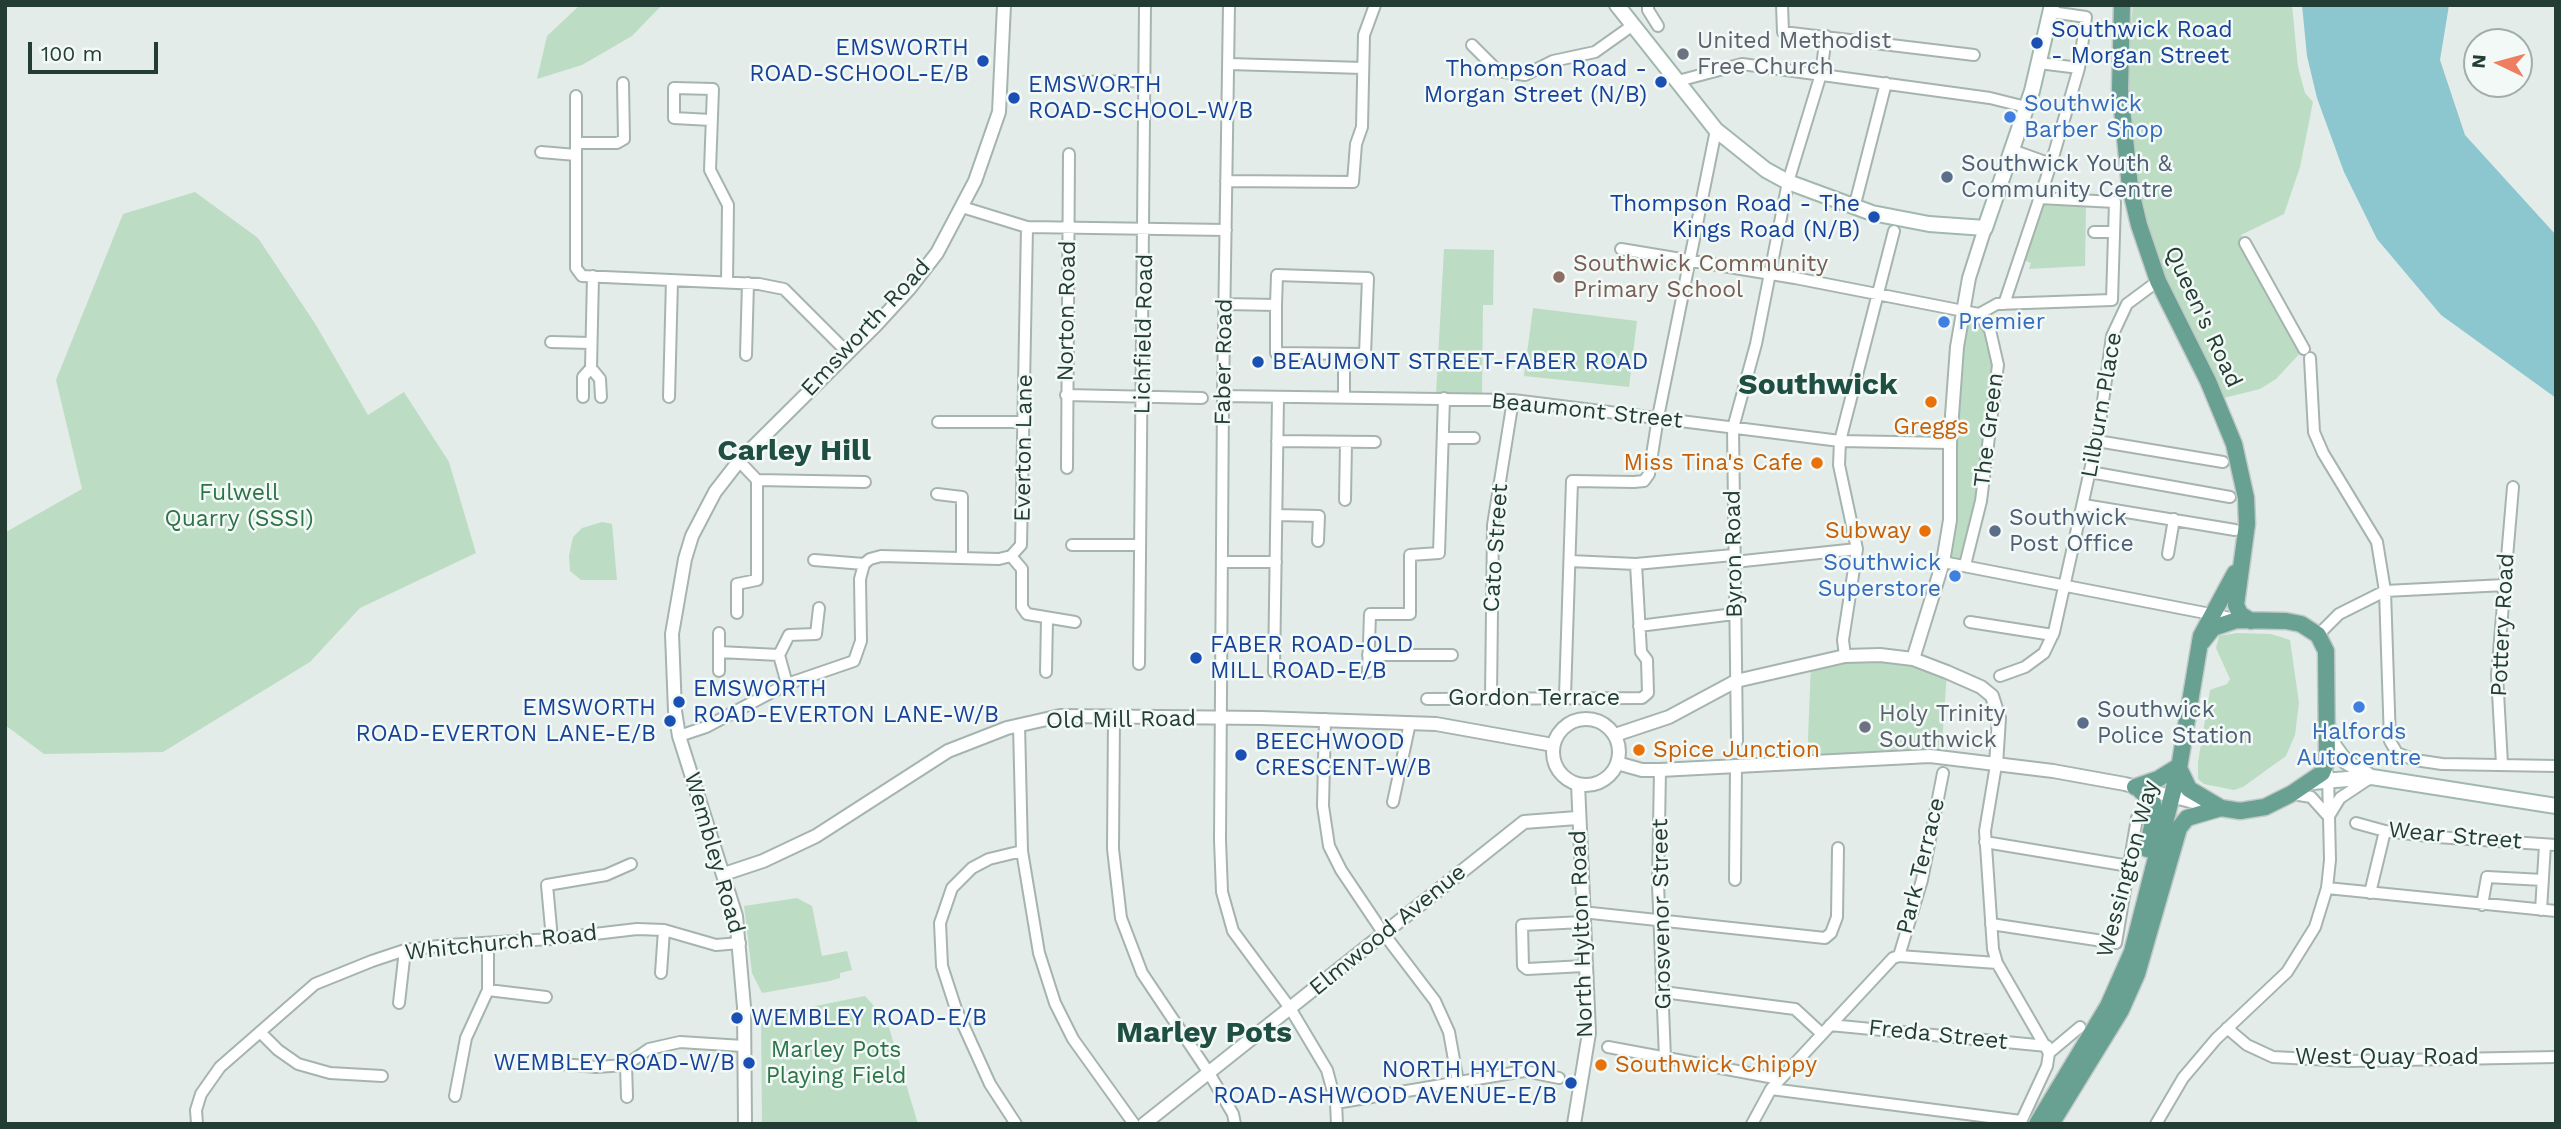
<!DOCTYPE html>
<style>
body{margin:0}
#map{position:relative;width:2561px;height:1129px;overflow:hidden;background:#e3ece8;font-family:"Work Sans",sans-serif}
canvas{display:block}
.frame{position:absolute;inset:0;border:7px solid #233d35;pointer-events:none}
.north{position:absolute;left:2463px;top:28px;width:70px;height:70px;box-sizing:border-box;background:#f3f9f6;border:2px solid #a0aea9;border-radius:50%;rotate:275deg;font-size:19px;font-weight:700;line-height:28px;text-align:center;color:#233d35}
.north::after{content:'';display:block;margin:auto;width:24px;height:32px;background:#ee7e5f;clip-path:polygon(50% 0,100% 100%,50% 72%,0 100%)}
.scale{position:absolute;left:28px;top:42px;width:130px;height:32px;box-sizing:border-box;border:4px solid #233d35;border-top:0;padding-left:9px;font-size:21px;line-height:24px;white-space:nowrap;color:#233d35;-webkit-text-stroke:5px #f3f9f6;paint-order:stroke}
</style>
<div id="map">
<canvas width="2561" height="1129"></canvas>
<div class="frame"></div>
<div class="north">N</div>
<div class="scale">100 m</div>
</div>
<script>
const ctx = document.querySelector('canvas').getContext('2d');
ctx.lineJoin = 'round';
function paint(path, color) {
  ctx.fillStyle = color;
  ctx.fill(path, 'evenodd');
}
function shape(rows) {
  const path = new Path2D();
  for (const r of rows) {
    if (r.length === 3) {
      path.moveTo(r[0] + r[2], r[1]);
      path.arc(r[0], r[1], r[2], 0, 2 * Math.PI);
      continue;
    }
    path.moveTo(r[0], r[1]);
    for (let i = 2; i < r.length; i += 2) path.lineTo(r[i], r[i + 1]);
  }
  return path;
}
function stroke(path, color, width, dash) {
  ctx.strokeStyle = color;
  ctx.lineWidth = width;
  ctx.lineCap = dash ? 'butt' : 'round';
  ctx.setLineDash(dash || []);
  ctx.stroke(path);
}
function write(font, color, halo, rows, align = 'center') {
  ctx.font = font + ' "Work Sans",sans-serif';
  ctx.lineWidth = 5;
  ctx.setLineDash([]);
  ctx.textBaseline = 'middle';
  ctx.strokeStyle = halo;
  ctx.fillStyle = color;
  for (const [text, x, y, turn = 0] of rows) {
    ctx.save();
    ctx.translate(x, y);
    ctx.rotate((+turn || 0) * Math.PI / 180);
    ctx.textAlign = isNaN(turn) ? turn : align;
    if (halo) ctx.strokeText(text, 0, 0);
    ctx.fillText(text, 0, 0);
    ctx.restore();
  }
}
const green = shape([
 [580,5,662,5,632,36,582,65,537,79,547,36],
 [2133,5,2292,5,2298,67,2305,93,2313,102,2300,167,2284,214,2241,235,2304,349,2276,379,2260,389,2224,398,2178,308,2153,248,2136,174,2126,74],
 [195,192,258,238,316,325,368,415,404,392,449,462,476,553,360,608,310,662,163,752,44,754,5,725,6,532,82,489,56,380,123,214],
 [2041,205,2086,206,2085,266,2029,269,2031,263,2024,260],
 [1444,249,1494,250,1493,305,1483,305,1482,394,1436,394],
 [1533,308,1637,321,1629,387,1524,376],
 [1963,310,1979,314,1995,345,1992,425,1965,565,1943,562],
 [602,522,612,524,617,580,581,580,570,571,569,556,573,537,582,528],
 [2237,633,2271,634,2290,640,2299,703,2295,735,2286,756,2243,787,2234,790,2204,784,2198,779,2198,762,2210,690,2227,684,2230,679,2216,648,2219,636],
 [1845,656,1913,659,1947,672,1941,758,1807,762,1811,664],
 [797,898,812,906,822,956,847,951,852,970,840,973,840,978,830,981,762,993,752,973,744,906],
 [865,996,887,1021,918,1124,762,1124,761,1017]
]);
const water = shape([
 [2302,5,2449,5,2440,60,2465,135,2556,235,2556,398,2441,315,2377,239,2344,172,2317,98,2307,56]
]);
const minor = shape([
 [1229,5,1223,396,1220,840,1222,892,1233,931,1290,1008,1327,1070,1336,1103,1337,1124],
 [1648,5,1648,10,1658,26],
 [1782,5,1783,32,1974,55],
 [1472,45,1498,71,1525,75,1553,61,1595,52,1633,25],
 [2039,63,2079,68],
 [1229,64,1363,68],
 [1678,81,1742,64,1990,98,2026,107],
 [1076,82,1144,81],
 [576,96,576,268,582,276,759,284,784,289,847,352],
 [711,120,674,118,674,88,713,89,710,170,728,205,727,282],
 [576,143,617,143,624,139,623,83],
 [2012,150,2051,164],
 [541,152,576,155],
 [1226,181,1353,182,1356,144,1362,127,1364,35,1375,5],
 [962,207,1027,227,1226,230],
 [1854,208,1886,83],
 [2094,232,2113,232],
 [2245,243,2304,349],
 [1621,249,1795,278,1979,314,1990,330,1998,365,1981,501,1965,565],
 [593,276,591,368,600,379,601,397],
 [1225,304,1276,305,1277,275,1368,278,1365,354,1276,353,1276,305],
 [2004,304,2051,164,2079,68,2086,17,2051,12],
 [1979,314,1997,304,2112,300,2115,202,2039,198],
 [551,342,591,343],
 [746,355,748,283],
 [2310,358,2314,432,2323,453,2377,542,2385,591,2390,741,2397,753,2415,760,2442,764,2556,766],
 [1066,395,1202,398],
 [1223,396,1513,400,1840,441,1950,443],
 [583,397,583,377,591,368],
 [669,397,672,280],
 [1344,398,1344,354],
 [938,422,1024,422],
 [1443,438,1474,438],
 [1277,441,1375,442],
 [2097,441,2223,462],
 [1067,468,1069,154],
 [2090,472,2230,497],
 [757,480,865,482],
 [937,494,962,497,962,558],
 [1345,500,1346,442],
 [2084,505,2235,530],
 [1277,515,1319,516,1318,541],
 [1072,545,1140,545],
 [2168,554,2174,519],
 [1011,556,1022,569,1022,607,1027,614,1075,622],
 [814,560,864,564],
 [1570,561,1636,564,1733,555],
 [1222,562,1276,562],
 [1734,562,1857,549],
 [1943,562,2236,619],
 [737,613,737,584,757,580,757,480,739,461],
 [1970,622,2053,635],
 [1639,626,1734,614],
 [719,633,719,671],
 [2318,635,2339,614,2385,591,2505,585],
 [719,652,779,655],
 [1368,655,1452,655],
 [1845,656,1843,640,1857,549,1839,465,1840,441,1894,231],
 [1139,664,1145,5],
 [1046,672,1047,619],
 [1274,672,1278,397],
 [1368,672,1370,614,1410,614,1410,555,1439,553,1444,398],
 [2000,676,2025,667,2044,653,2054,632,2099,430,2112,336,2127,304,2158,281],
 [787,684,779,655,789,635,816,634,819,608],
 [1565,696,1572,481,1634,482,1644,481,1649,474,1658,417,1716,130],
 [1491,697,1493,525,1513,400],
 [1427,699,1642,698,1648,693,1647,660,1641,652,1636,564],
 [1114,717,1113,849,1121,918,1142,973,1209,1073,1233,1114,1235,1124],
 [1325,719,1323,806,1329,846,1341,870,1384,934,1435,1001,1449,1032,1458,1082],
 [1019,725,1022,851,1039,953,1055,1003,1073,1039,1134,1124],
 [679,736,706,727,787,684,854,661,861,641,860,579,864,564,870,559,881,556,999,559,1011,556,1021,545,1027,227],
 [1737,741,1733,428,1756,344,1788,182,1821,74,1826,36],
 [2502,764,2497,675,2513,487],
 [1996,765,1985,831,1993,949,1997,963,2049,1053],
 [1660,770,1658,884,1665,1058],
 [2293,794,2311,797,2329,817],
 [1393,802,1410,723],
 [2329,816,2340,798,2367,780],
 [2356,823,2385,831,2437,837,2556,845],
 [1985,842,2129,866],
 [1735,880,1736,765],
 [2327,888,2556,911],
 [2370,893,2385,831],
 [2482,905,2487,877,2543,880],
 [2541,910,2545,845],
 [1582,912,1825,938,1831,933,1837,917,1838,848],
 [1583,922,1522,925,1523,966,1527,969,1584,966],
 [1991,924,2116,943,2137,818],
 [552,939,547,885,606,875,631,864],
 [1899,956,1997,963],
 [661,973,664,930],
 [488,990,546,997],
 [1663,992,1795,1009,1821,1033],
 [399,1003,405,950],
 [1830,1025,2047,1046],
 [2227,1028,2247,1045,2273,1057,2349,1061,2556,1057],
 [261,1033,278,1050,298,1064,330,1073,382,1076],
 [1608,1047,1780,1079],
 [2049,1053,2080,1027],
 [562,1064,596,1067,626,1065,649,1049,680,1042,743,1046],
 [626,1065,627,1097],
 [1771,1089,2021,1121],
 [455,1096,466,1038,488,990,488,943],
 [1336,1103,1524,1071,1559,1078],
 [197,1124,196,1110,201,1094,220,1067,315,984,372,961,405,950,447,945,552,939,637,929,664,930,716,945,740,943],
 [1016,1124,990,1084,956,1009,942,966,940,923,952,888,972,868,989,859,1022,851],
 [1752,1124,1771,1089,1893,958,1899,956,1922,880,1943,773],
 [2020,1124,2047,1066,2049,1053],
 [2156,1124,2183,1078,2216,1039,2287,972,2315,927,2327,888,2330,860,2328,774]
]);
const tertiary = shape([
 [1913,659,1943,562,1950,520,1950,443,1957,347,1969,278,1985,228],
 [1586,752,33],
 [1615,735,1669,717,1736,681,1845,656,1880,655,1913,659,1947,672,1981,687,1992,696,1999,718,1996,765],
 [1617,763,1642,770,1660,770,1930,756,2053,771,2125,784,2213,807],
 [724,874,763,861,816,836,948,751,1007,728,1060,716,1261,718,1436,724,1553,745],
 [745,1124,744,1007,736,916,679,736,675,711,672,634,685,559,692,536,715,492,739,461,876,325,909,289,937,253,975,181,999,112,1004,5],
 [1144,1124,1524,822,1577,818],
 [1574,1124,1589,1033,1578,784]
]);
const secondary = shape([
 [1617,5,1716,130,1766,170,1788,182,1872,213,1929,224,1985,228,2032,91,2052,5],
 [2329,729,2334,746,2345,761,2368,775],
 [2312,782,2372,777,2556,806]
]);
const primary = shape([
 [2122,5,2120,89,2130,187,2139,225,2158,281,2208,381,2234,444,2246,498,2247,524,2236,605,2240,614,2251,621],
 [2179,768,2189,789,2221,808,2240,811,2265,807,2291,794,2322,773,2327,761,2326,651,2318,635,2301,624,2286,621,2237,620,2213,628,2202,642],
 [2135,787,2158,779,2179,766],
 [2137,787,2153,803,2153,822,2147,849],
 [2037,1124,2108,1006,2132,952,2179,768,2201,636,2235,573],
 [2051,1124,2121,1010,2137,974,2179,828,2187,818,2221,808]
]);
const markers = [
 [2037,43,7,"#1a4fb4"],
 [1683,54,7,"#6b7280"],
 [983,61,7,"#1a4fb4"],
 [1661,82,7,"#1a4fb4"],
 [1014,98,7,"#1a4fb4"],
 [2010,117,7,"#3f7fe0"],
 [1947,177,7,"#5c6f8a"],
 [1874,217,7,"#1a4fb4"],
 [1559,277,7,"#8d6e63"],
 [1944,322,7,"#3f7fe0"],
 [1258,362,7,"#1a4fb4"],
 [1931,402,7,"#e8710a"],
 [1817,463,7,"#e8710a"],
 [1925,531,7,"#e8710a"],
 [1995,531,7,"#5c6f8a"],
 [1955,576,7,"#3f7fe0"],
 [1196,658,7,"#1a4fb4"],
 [679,702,7,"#1a4fb4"],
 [2359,707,7,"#3f7fe0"],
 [670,721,7,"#1a4fb4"],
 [2083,723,7,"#5c6f8a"],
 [1865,727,7,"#6b7280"],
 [1639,750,7,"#e8710a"],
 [1241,755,7,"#1a4fb4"],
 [737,1018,7,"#1a4fb4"],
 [749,1063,7,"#1a4fb4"],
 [1601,1065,7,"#e8710a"],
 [1571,1083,7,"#1a4fb4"]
];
const transitNames = [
 ["Southwick Road",2051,30],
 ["- Morgan Street",2051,56],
 ["EMSWORTH",969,48,"right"],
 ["ROAD-SCHOOL-E/B",969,74,"right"],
 ["Thompson Road -",1647,69,"right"],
 ["Morgan Street (N/B)",1647,95,"right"],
 ["EMSWORTH",1028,85],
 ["ROAD-SCHOOL-W/B",1028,111],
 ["Thompson Road - The",1860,204,"right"],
 ["Kings Road (N/B)",1860,230,"right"],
 ["BEAUMONT STREET-FABER ROAD",1272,362],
 ["FABER ROAD-OLD",1210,645],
 ["MILL ROAD-E/B",1210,671],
 ["EMSWORTH",693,689],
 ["ROAD-EVERTON LANE-W/B",693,715],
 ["EMSWORTH",656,708,"right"],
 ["ROAD-EVERTON LANE-E/B",656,734,"right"],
 ["BEECHWOOD",1255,742],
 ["CRESCENT-W/B",1255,768],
 ["WEMBLEY ROAD-E/B",751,1018],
 ["WEMBLEY ROAD-W/B",735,1063,"right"],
 ["NORTH HYLTON",1557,1070,"right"],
 ["ROAD-ASHWOOD AVENUE-E/B",1557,1096,"right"]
];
const worshipNames = [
 ["United Methodist",1697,41],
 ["Free Church",1697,67],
 ["Holy Trinity",1879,714],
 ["Southwick",1879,740]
];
const shopNames = [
 ["Southwick",2024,104],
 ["Barber Shop",2024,130],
 ["Premier",1958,322],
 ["Southwick",1941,563,"right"],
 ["Superstore",1941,589,"right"],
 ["Halfords",2359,732,"center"],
 ["Autocentre",2359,758,"center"]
];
const serviceNames = [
 ["Southwick Youth &",1961,164],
 ["Community Centre",1961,190],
 ["Southwick",2009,518],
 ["Post Office",2009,544],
 ["Southwick",2097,710],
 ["Police Station",2097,736]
];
const educationNames = [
 ["Southwick Community",1573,264],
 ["Primary School",1573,290]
];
const streetNames = [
 ["Norton Road",1067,311,-89],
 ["Queen's Road",2203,317,65],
 ["Emsworth Road",866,328,-47],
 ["Lichfield Road",1144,334,-89],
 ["Faber Road",1224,362,-89],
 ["Lilburn Place",2102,405,-80],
 ["Beaumont Street",1587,411,6],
 ["The Green",1989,430,-83],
 ["Everton Lane",1024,448,-89],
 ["Cato Street",1496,548,-86],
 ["Byron Road",1734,554,-91],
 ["Pottery Road",2503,625,-87],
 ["Gordon Terrace",1534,698],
 ["Old Mill Road",1121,720,-1],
 ["Wear Street",2455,836,5],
 ["Wembley Road",714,853,74],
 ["Park Terrace",1921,866,-76],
 ["Wessington Way",2128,869,-75],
 ["Grosvenor Street",1662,914,-91],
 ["Elmwood Avenue",1388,930,-39],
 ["North Hylton Road",1582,934,-92],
 ["Whitchurch Road",501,943,-6],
 ["Freda Street",1938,1035,6],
 ["West Quay Road",2387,1057]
];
const foodNames = [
 ["Greggs",1931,427,"center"],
 ["Miss Tina's Cafe",1803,463],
 ["Subway",1911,531],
 ["Spice Junction",1653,750,"left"],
 ["Southwick Chippy",1615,1065,"left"]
];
const parkNames = [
 ["Fulwell",239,493],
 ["Quarry (SSSI)",239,519],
 ["Marley Pots",836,1050],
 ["Playing Field",836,1076]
];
const districtNames = [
 ["Southwick",1818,385],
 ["Carley Hill",794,451],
 ["Marley Pots",1204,1033]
];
paint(green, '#bcddc4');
paint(water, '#8cc7d0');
stroke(minor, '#a6b4af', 14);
stroke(tertiary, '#a6b4af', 16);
stroke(secondary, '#a1b8af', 18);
stroke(primary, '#c1c9c6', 19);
stroke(minor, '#fff', 10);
stroke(tertiary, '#fff', 12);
stroke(secondary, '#fff', 14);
stroke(primary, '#68a191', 16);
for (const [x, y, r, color] of markers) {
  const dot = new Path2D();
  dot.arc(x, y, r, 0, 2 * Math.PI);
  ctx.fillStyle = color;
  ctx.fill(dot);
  stroke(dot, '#f3f9f6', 2.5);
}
write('23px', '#164399', '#f3f9f6', transitNames, 'left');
write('23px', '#5b616d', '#f3f9f6', worshipNames, 'left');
write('23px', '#366cbe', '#f3f9f6', shopNames, 'left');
write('23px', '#4e5e75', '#f3f9f6', serviceNames, 'left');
write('23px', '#785e54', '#f3f9f6', educationNames, 'left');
write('23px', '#233d35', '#f3f9f6', streetNames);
write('23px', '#c56008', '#f3f9f6', foodNames, 'right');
write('23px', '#2e7347', '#f3f9f6', parkNames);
write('bold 30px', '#1f4f42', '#f3f9f6', districtNames);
</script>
